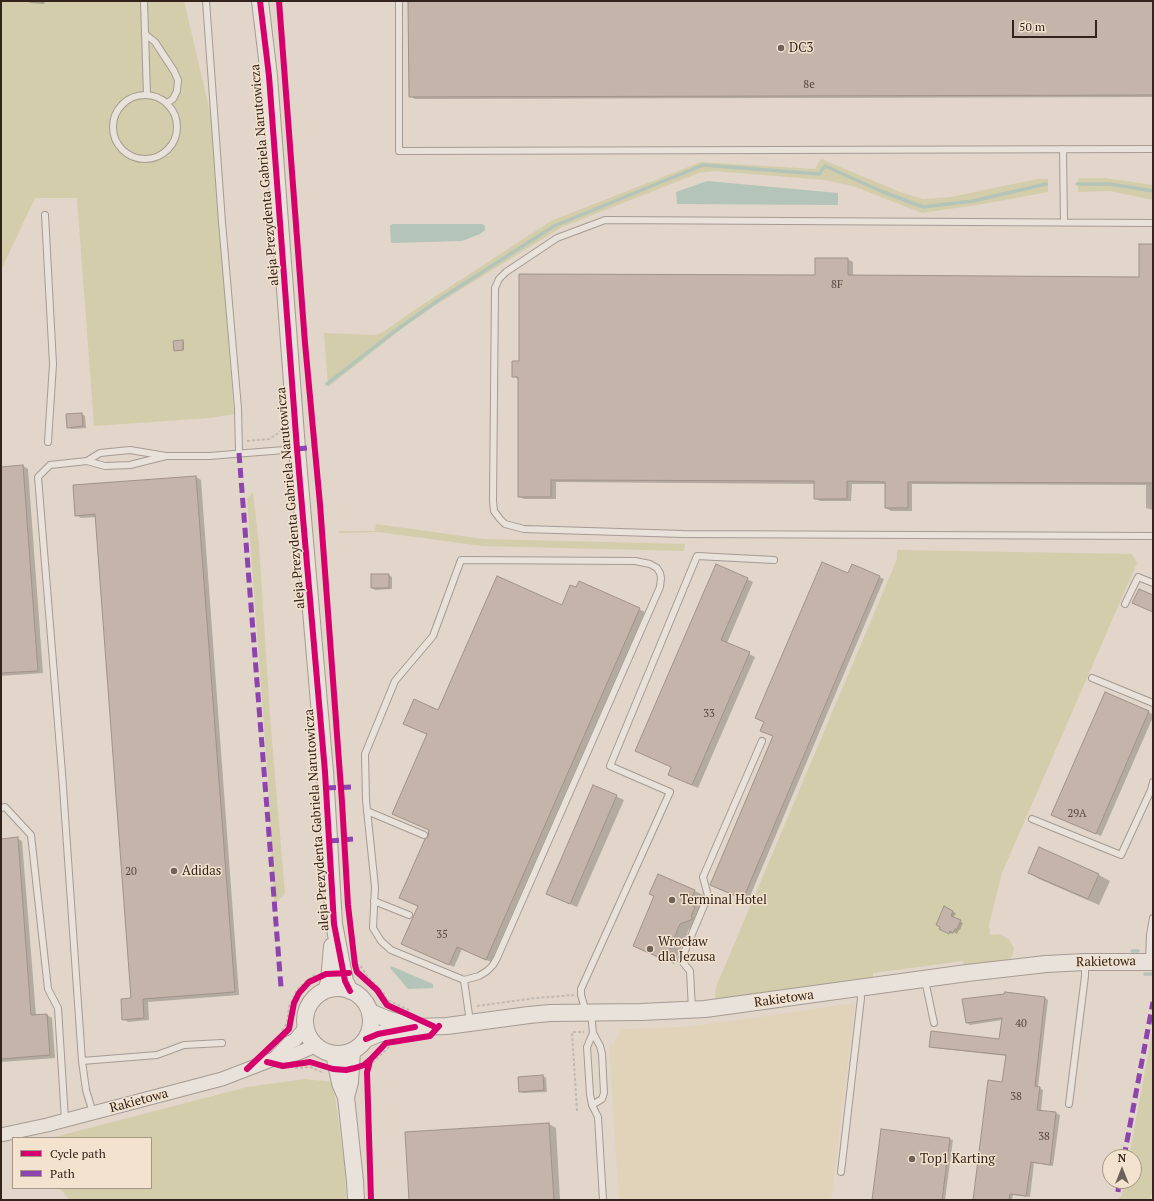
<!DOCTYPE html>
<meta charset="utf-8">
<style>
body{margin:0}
#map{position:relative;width:1154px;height:1201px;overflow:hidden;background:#e1d6c9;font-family:"PT Serif",serif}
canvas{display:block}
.frame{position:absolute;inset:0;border:2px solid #32231c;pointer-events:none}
.legend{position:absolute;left:12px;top:1137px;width:140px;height:52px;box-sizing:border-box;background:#f3e2ce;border:1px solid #a69687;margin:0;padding:5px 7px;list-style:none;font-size:12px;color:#32231c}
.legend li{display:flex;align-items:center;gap:8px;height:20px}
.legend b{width:20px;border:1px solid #a69687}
.north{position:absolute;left:1102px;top:1149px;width:40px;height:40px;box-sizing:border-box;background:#f3e2ce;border:1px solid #a69687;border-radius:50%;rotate:0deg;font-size:11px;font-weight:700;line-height:16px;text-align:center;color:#32231c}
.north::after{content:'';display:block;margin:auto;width:14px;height:18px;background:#6f6259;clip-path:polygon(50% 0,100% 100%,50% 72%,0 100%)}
.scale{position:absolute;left:1012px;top:20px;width:85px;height:18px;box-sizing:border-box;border:2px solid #32231c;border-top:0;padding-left:5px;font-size:12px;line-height:14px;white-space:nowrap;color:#32231c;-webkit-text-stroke:3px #f3e2ce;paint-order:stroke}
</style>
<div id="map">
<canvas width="1154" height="1201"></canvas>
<div class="frame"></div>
<ul class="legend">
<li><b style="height:5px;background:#d6006c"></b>Cycle path</li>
<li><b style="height:5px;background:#8e44ad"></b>Path</li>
</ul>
<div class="north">N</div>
<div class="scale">50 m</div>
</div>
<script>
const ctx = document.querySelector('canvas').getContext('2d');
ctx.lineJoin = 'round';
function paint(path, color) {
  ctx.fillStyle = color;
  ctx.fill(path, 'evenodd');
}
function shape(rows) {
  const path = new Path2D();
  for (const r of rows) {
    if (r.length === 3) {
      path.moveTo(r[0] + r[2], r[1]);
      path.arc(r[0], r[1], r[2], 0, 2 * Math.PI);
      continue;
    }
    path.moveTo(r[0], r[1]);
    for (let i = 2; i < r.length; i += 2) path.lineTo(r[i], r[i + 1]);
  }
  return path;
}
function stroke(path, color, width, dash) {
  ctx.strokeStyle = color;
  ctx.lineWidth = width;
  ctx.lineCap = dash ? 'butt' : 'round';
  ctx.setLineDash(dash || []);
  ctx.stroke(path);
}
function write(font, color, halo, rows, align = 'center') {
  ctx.font = font + ' "PT Serif",serif';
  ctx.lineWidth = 3;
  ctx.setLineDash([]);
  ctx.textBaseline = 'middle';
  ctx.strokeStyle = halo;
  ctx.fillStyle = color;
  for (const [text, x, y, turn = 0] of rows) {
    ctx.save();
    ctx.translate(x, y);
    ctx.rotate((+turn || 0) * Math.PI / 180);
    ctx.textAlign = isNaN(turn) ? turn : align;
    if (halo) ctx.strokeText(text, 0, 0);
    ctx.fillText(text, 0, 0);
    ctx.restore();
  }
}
const farmland = shape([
 [855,1003,831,1200,619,1200,609,1045,613,1045,622,1029,684,1027,760,1017]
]);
const green = shape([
 [1,1,184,1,211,116,234,414,210,418,94,426,77,198,35,198,1,270],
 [821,159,900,192,923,199,951,197,1037,179,1048,179,1048,192,983,204,922,213,853,186,825,180,714,171,699,173,562,227,434,306,400,330,328,387,324,333,376,335,383,332,416,309,551,221,701,162,815,169],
 [1078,178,1105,178,1153,185,1153,200,1110,191,1078,192],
 [253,492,259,545,270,716,285,894,274,905,268,780,247,499],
 [376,524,484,539,685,544,684,551,482,546,378,532,339,533,339,531,375,531],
 [897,550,1132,554,1137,563,1002,873,989,925,990,935,999,934,1009,939,1014,948,1013,954,1010,959,1005,961,976,966,964,965,963,961,873,973,873,977,715,999,716,987,897,559],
 [1153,1027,1153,1186,1150,1200,1117,1200,1122,1195,1124,1181,1134,1181,1134,1157,1129,1157],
 [305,1079,333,1082,345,1167,346,1200,69,1200,60,1188,151,1188,151,1138,51,1138,247,1087]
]);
const water = shape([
 [707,181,838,193,838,205,677,204,676,192],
 [392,224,482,224,485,226,485,230,480,234,462,241,391,243,390,226],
 [391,966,433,984,433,988,408,989,390,968]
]);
const shadow = shape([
 [27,1,45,1,44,4,30,3],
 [409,1,1153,1,1153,97,415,99,410,96],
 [1153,245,1153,510,1146,508,1146,485,912,484,912,511,891,511,886,508,886,484,852,484,851,501,820,501,815,498,815,484,556,482,556,499,524,499,519,496,518,379,513,376,520,362,816,276,847,259,853,262,853,276,1140,278],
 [182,341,184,342,184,350,176,351],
 [82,414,85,416,86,428,71,429,68,427],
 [23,466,28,469,43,673,1,676,1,468],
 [196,477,201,480,239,995,148,1002,149,1020,128,1022,123,1019,132,999,96,517,81,518,76,515,74,486],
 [717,565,753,582,727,643,755,657,698,788,675,778,672,767],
 [849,574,879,577,884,579,748,901,716,888],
 [389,575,392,577,392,589,375,590,372,588],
 [580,582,645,612,491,962,462,949,454,967,403,944,419,907,401,898,429,838,430,830,428,735,410,727,438,711,562,606,577,589],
 [1105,693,1149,712,1153,715,1153,717,1101,836,1057,817],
 [594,786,624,800,577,907,554,897],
 [17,838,22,841,36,1015,47,1015,52,1018,55,1058,1,1062,1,840],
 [1039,848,1099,875,1110,881,1099,905,1039,879,1029,873],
 [695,891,703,895,699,904,703,906,699,921,701,924,689,929,674,964,634,946],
 [953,912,956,913,953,918,963,923,960,930,959,930,957,934,954,932,953,934,943,930],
 [1045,998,1048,1000,1038,1087,1043,1090,1041,1111,1056,1113,1060,1115,1053,1166,1034,1163,1030,1197,1013,1195,1012,1200,974,1200,1003,1083,1007,1056,934,1048,930,1046,1000,1040,1002,1020,970,1025,966,1022],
 [543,1076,546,1078,547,1092,523,1093,520,1091,519,1078],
 [549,1124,556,1128,560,1200,410,1200],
 [949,1139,953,1140,945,1200,873,1200]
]);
const stream = shape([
 [1077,184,1110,184,1153,191],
 [327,384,395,331,437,301,554,226,703,165,819,174,825,166,883,192,923,207,973,201,1046,184],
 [1132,951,1138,951],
 [1145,974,1152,974]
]);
const building = shape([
 [408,1,1153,1,1153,95,409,97,408,1],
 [1139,244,1153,244,1153,483,908,482,908,508,885,508,885,482,847,481,847,499,814,499,814,481,551,480,551,497,518,497,518,377,512,377,512,361,519,361,519,274,815,275,815,258,848,258,848,275,1139,277,1139,244],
 [183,340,183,350,174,351,173,341,183,340],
 [82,413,83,426,67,428,66,414,82,413],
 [23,465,38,671,1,673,1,467,23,465],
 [196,476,235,992,143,999,144,1018,122,1020,121,999,131,998,95,514,75,516,73,485,196,476],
 [822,562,848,573,852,564,880,576,743,899,710,885,773,736,760,731,764,722,755,718,822,562],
 [716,564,748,578,721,640,750,652,692,785,668,775,671,767,635,751,716,564],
 [371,574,389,574,389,588,371,588,371,574],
 [497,576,562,605,570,585,576,587,579,581,640,608,486,960,457,947,449,965,401,944,418,906,399,898,425,839,428,837,429,830,392,814,427,734,403,724,414,699,438,710,497,576],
 [1139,589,1153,595,1153,612,1132,603,1139,589],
 [1105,692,1149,711,1096,834,1051,815,1105,692],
 [593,785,617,795,570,904,546,894,593,785],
 [18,837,31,1015,47,1014,50,1055,1,1059,1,839,18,837],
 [1039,847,1099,874,1088,899,1028,873,1039,847],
 [658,874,695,890,691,899,695,901,693,906,695,907,691,916,693,919,680,924,665,960,633,946,654,896,649,894,658,874],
 [944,906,953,911,951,916,961,920,957,929,955,929,953,933,950,931,949,934,939,929,940,927,936,925,944,906],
 [1005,992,1045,997,1035,1086,1040,1087,1037,1110,1056,1112,1050,1165,1031,1162,1026,1196,1010,1194,1009,1200,973,1200,988,1080,1002,1082,1006,1055,929,1047,931,1031,999,1039,1002,1018,966,1023,962,999,1004,994,1005,992],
 [543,1075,544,1090,519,1092,518,1077,543,1075],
 [549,1123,554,1200,409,1200,405,1132,549,1123],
 [881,1129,950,1138,942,1200,872,1200,881,1129]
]);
const path = shape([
 [247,441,269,439,277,434,282,428],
 [356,965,360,965,367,976,383,992,387,1000,409,1010],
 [477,1006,536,998,574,995],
 [282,1031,287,1023,289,1007,297,990,305,982,316,974],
 [295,1068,310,1067,324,1073],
 [364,1073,370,1071,373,1062,390,1046],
 [577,1111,572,1032,584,1032]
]);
const service = shape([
 [144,1,147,95],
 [206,1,222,222,238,408,239,453],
 [399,1,399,151,1153,149],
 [145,34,155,42,174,71,178,80,177,91,173,99,167,103],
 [145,127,32],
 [1063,149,1064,223],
 [45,215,53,364,48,442],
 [1153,223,605,220,557,238,506,272,499,279,495,288,493,501,494,511,500,519,505,524,524,529,683,534,1153,536],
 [87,461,105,466,130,465,166,456,209,456,297,449],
 [1125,604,1138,577,1153,583],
 [1092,678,1153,703],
 [1,808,5,807,31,835,48,989,58,1008,65,1120],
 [367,811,424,835],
 [1032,819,1121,855,1151,790,1153,782],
 [374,901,409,915],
 [1149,962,1150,935,1153,918],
 [464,980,479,976,487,971,493,965,497,958,660,587,661,578,660,573,657,568,650,564,635,561,461,560,433,636,395,681,365,754,366,800,375,887,373,928,381,941,391,950,464,980,470,1022],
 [925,980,934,1023],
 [692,1009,690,971,681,960,708,896,703,877,762,741],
 [586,1012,581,995,581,989,670,792,610,766,697,556,774,560],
 [591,1013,593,1033,600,1046,602,1054,604,1093,602,1099,592,1105],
 [593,1033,587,1047,590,1094,592,1105,598,1117,603,1200],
 [82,1061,157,1055,184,1045,222,1043],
 [1069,1104,1085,976,1085,962],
 [93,1113,86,1090,82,1061,62,773,38,477,50,465,87,461,100,453,130,450,166,456],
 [841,1172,861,998,860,989]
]);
const minor = shape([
 [274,1059,289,1043,295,1040,305,1028],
 [1,1135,47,1125,222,1079,274,1059,296,1054,315,1046]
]);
const tertiary = shape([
 [260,1,269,76,297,449,325,772,334,924,345,981,350,991],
 [338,1021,33],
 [326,990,329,982,332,946],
 [370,1012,387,1019,411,1026],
 [366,1039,378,1034,415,1027,447,1026,529,1015,550,1013,641,1012,705,1009,967,973,1046,964,1085,962,1153,962],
 [334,1054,340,1083,346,1097,355,1181,356,1200],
 [346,1097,350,1082,352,1051]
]);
const quiet = shape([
 [297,449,315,447],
 [239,453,281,987],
 [326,788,352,787],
 [329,841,353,839],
 [1124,1157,1153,1002],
 [1118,1192,1119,1181]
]);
const cycleway = shape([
 [260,1,269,76,297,449,325,772,334,924,345,981,350,991],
 [279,1,305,343,320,504,342,802,348,905,355,965,357,972,377,990,387,1005,433,1026],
 [366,1039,378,1034,415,1027],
 [370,1061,367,1072,371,1200],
 [267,1062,283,1066,310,1062,333,1069,346,1070,355,1068,364,1065,371,1059,386,1043,430,1036,439,1026],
 [247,1069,289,1029,294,1003,299,993,309,982,326,974,349,973]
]);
const markers = [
 [781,48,4,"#6f6259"],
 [174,871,4,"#6f6259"],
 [672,900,4,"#6f6259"],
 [650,949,4,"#6f6259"],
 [912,1159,4,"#6f6259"]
];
const numberNames = [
 ["8e",809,85],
 ["8F",837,285],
 ["33",709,714],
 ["29A",1077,814],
 ["20",131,872],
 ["35",442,935],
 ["40",1021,1024],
 ["38",1016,1097],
 ["38",1044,1137]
];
const poiNames = [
 ["DC3",789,48],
 ["Adidas",182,871],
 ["Terminal Hotel",680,900],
 ["Wrocław",658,942],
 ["dla Jezusa",658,957],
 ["Top1 Karting",920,1159]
];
const streetNames = [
 ["aleja Prezydenta Gabriela Narutowicza",265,175,-95],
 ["aleja Prezydenta Gabriela Narutowicza",291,498,-95],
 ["aleja Prezydenta Gabriela Narutowicza",317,820,-94],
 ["Rakietowa",1106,962,-1],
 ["Rakietowa",784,999,-8],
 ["Rakietowa",139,1101,-15]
];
paint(farmland, '#e0d3b9');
paint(green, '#d3cdac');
paint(water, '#b5c4b8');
paint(shadow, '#0003');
stroke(stream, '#b5c4b8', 3.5);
paint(building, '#c4b4aa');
stroke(building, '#a09289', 1);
stroke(service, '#a59b93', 8);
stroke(minor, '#a59b93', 15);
stroke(tertiary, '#a59b93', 18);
stroke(path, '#c1b9b2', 2, [3, 2]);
stroke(service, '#e9e2da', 6);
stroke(minor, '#e9e2da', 13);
stroke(tertiary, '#e9e2da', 16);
stroke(quiet, '#8e44ad', 5, [10, 5]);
stroke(cycleway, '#d6006c', 6);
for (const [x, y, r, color] of markers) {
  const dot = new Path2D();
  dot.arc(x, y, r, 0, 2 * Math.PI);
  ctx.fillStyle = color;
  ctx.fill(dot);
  stroke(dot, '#f3e2ce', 1.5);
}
write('11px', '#564740', null, numberNames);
write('13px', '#32231c', '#f3e2ce', poiNames, 'left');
write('13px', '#32231c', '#f3e2ce', streetNames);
</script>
